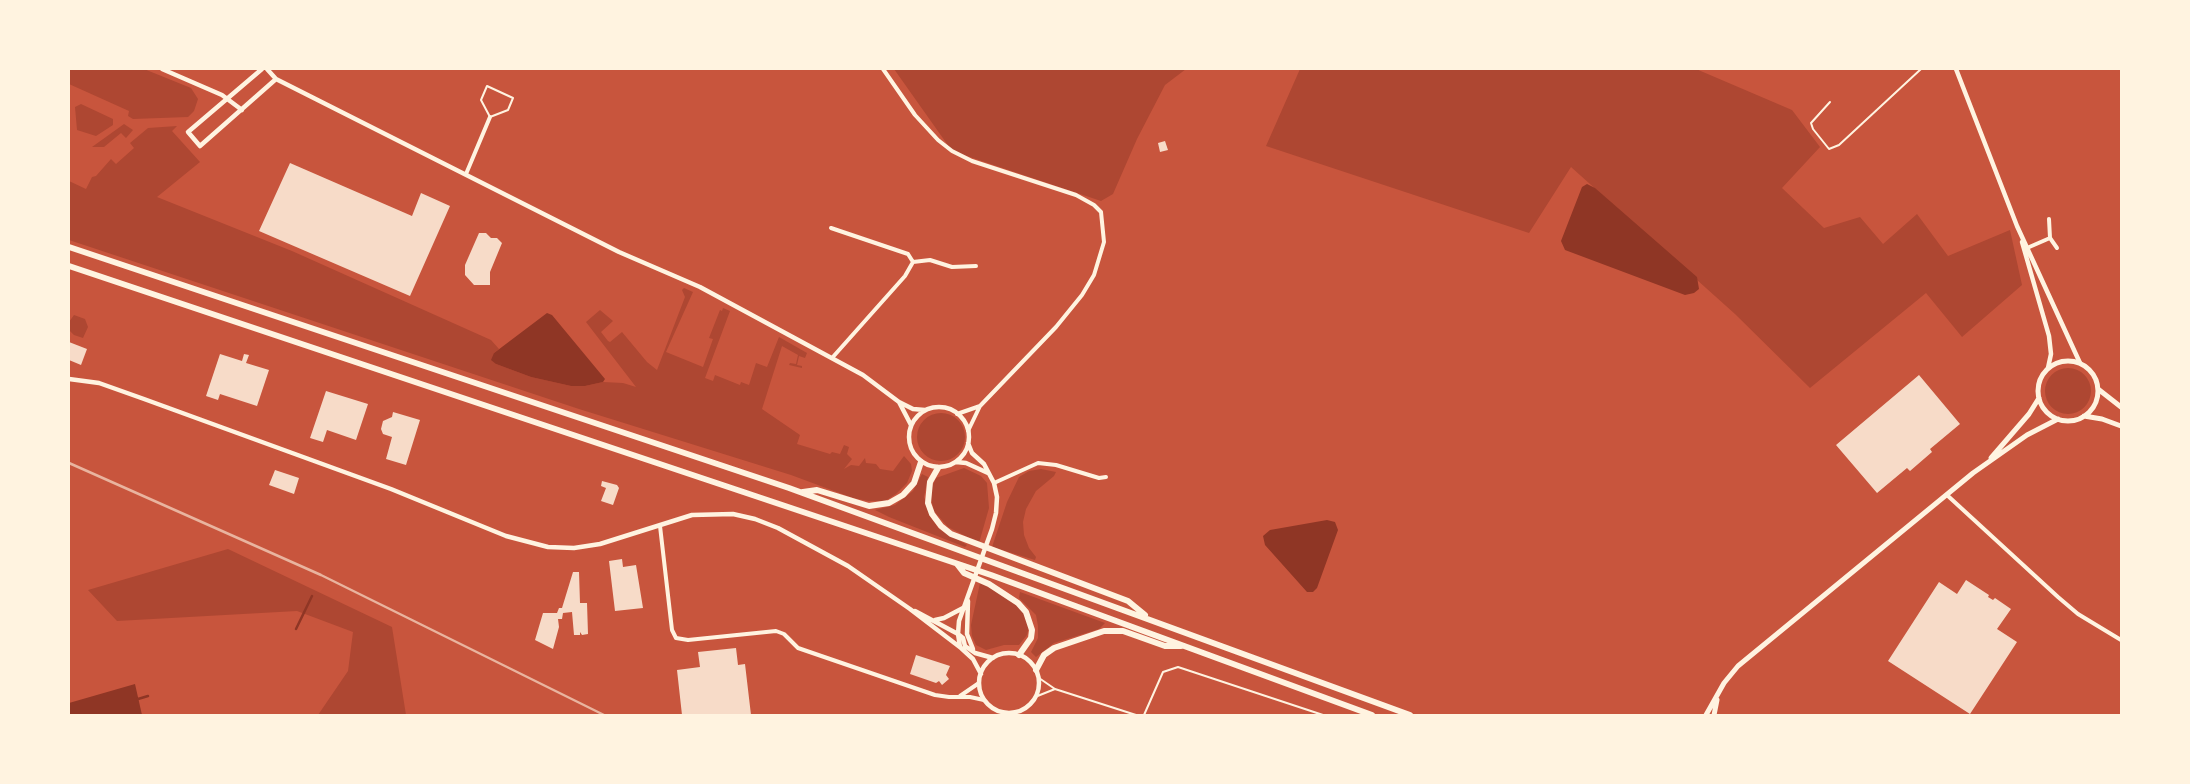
<!DOCTYPE html>
<style>
body{margin:0}
#map{position:relative;width:2190px;height:784px;overflow:hidden;background:#c8553d;font-family:Helvetica,sans-serif}
canvas{display:block}
.frame{position:absolute;inset:0;border:70px solid #fff3e0;pointer-events:none}
</style>
<div id="map">
<canvas width="2190" height="784"></canvas>
<div class="frame"></div>
</div>
<script>
const ctx = document.querySelector('canvas').getContext('2d');
ctx.lineJoin = 'round';
function paint(path, color) {
  ctx.fillStyle = color;
  ctx.fill(path, 'evenodd');
}
function shape(rows) {
  const path = new Path2D();
  for (const r of rows) {
    if (r.length === 3) {
      path.moveTo(r[0] + r[2], r[1]);
      path.arc(r[0], r[1], r[2], 0, 2 * Math.PI);
      continue;
    }
    path.moveTo(r[0], r[1]);
    for (let i = 2; i < r.length; i += 2) path.lineTo(r[i], r[i + 1]);
  }
  return path;
}
function stroke(path, color, width, dash) {
  ctx.strokeStyle = color;
  ctx.lineWidth = width;
  ctx.lineCap = dash ? 'butt' : 'round';
  ctx.setLineDash(dash || []);
  ctx.stroke(path);
}
const green = shape([
 [69,69,144,69,191,88,198,99,194,111,188,117,133,119,128,116,129,111,69,84],
 [894,69,1186,69,1165,85,1137,139,1113,194,1101,201,952,151],
 [1300,69,1696,69,1792,110,1820,147,1782,188,1824,228,1860,217,1883,244,1917,214,1948,256,2010,230,2022,285,1962,337,1926,293,1810,388,1735,314,1571,167,1529,233,1266,146],
 [81,104,113,119,113,125,96,136,77,130,75,107],
 [124,124,133,130,126,138,121,133,104,147,92,147],
 [177,126,172,131,200,162,157,197,292,251,491,340,499,349,494,353,496,364,531,377,571,386,585,386,603,382,623,383,636,387,586,322,600,310,613,321,601,332,608,341,610,342,622,332,647,362,657,370,685,297,682,290,684,288,693,292,666,352,703,367,713,339,709,338,720,310,722,311,723,308,730,311,705,378,713,381,715,375,740,385,741,382,749,385,756,363,767,367,779,337,807,353,805,358,799,356,797,365,802,366,802,368,789,365,790,363,796,364,798,355,782,346,762,409,800,435,797,444,830,454,832,452,840,454,844,445,849,447,847,454,852,459,844,469,851,465,859,466,865,458,866,463,876,464,880,469,893,471,904,456,911,464,912,471,907,483,896,494,885,501,868,501,853,498,791,475,579,409,69,240,69,181,86,189,92,177,96,176,111,159,116,164,134,148,130,143,148,128],
 [74,315,85,319,88,327,83,338,74,335,69,330,69,322],
 [2068,391,23],
 [941,437,24],
 [964,468,981,476,987,483,989,508,979,543,948,527,934,511,931,499,932,487,936,478],
 [1041,469,1056,472,1054,476,1036,491,1026,509,1023,522,1024,535,1029,548,1036,557,1035,560,992,547,1007,502,1019,477,1029,471],
 [922,474,928,477,924,497,932,519,939,529,967,545,965,547,889,517,875,510,895,505,913,491],
 [228,549,392,627,406,715,318,715,348,671,353,632,297,611,117,621,88,590],
 [980,583,1001,593,1022,610,1029,627,1027,635,1019,645,1004,645,986,650,976,645,972,636,971,625],
 [1020,592,1105,623,1099,629,1054,643,1036,657,1031,652,1038,638,1038,626,1036,615,1019,598]
]);
const water = shape([
 [1587,184,1595,188,1697,277,1699,289,1694,293,1685,295,1565,250,1561,241,1582,187],
 [547,313,552,315,605,379,603,382,585,386,571,386,531,377,496,364,491,360,494,353],
 [1327,520,1335,522,1338,530,1317,588,1313,592,1307,592,1265,545,1263,536,1270,530],
 [135,684,142,715,69,715,69,703]
]);
const stream = shape([
 [296,629,312,596],
 [138,699,148,696]
]);
const building = shape([
 [1165,141,1168,150,1160,152,1158,143],
 [290,163,412,216,421,193,450,206,410,296,259,231],
 [479,233,486,233,491,238,497,238,502,243,490,272,490,285,474,285,465,275,465,265],
 [69,342,87,349,81,365,69,360],
 [220,354,242,361,244,354,249,355,246,363,269,370,257,406,220,394,218,400,206,396],
 [1919,375,1960,424,1930,449,1932,452,1910,471,1907,468,1877,493,1836,445],
 [326,391,368,404,356,440,327,430,323,442,310,438],
 [393,412,420,420,406,465,386,459,392,437,383,434,381,429,383,421,392,417],
 [275,470,299,478,294,494,269,485],
 [602,481,617,485,619,488,613,505,601,501,606,488,601,486],
 [622,559,623,567,636,565,643,608,615,611,609,561],
 [573,572,579,572,580,603,587,603,588,634,582,635,580,632,580,635,574,635,572,612,563,613,562,619,558,619,559,627,553,649,535,640,543,613,557,613,559,608,562,608],
 [1966,580,1989,595,1988,597,1993,600,1995,598,2011,609,1997,629,2017,642,1970,714,1888,661,1939,582,1957,594],
 [736,648,738,665,745,664,751,715,682,715,677,670,700,667,698,652],
 [916,655,950,666,946,675,949,679,942,685,939,681,936,683,910,674]
]);
const service = shape([
 [487,86,513,98,508,110,490,117,481,100,487,86],
 [1830,102,1811,123,1813,129,1829,149,1839,145,1921,69],
 [1039,678,1055,689,1136,715],
 [1035,697,1055,689],
 [1144,715,1163,672,1178,667,1323,715]
]);
const minor = shape([
 [883,69,915,115,938,140,952,151,972,161,1076,195,1094,205,1101,212,1104,242,1094,275,1082,295,1056,327,980,406,968,431],
 [466,174,490,117],
 [831,228,908,254,913,262],
 [2050,238,2057,248],
 [2027,248,2050,238,2049,219],
 [913,262,930,260,952,267,976,266],
 [832,358,905,276,913,262],
 [957,414,980,406],
 [994,483,1038,463,1056,465,1099,478,1106,477],
 [1948,496,2058,597,2078,614,2121,640],
 [660,526,672,630,676,638,688,640,776,631,784,634,798,648,935,695,949,697,970,697,984,700],
 [960,696,979,683]
]);
const tertiary = shape([
 [162,69,222,95,242,110],
 [262,69,188,132,200,146,276,79],
 [267,69,276,79,619,252,700,287,863,375,899,402,913,409,925,410],
 [1956,69,2017,226,2080,363],
 [2022,242,2049,336,2051,354,2048,368],
 [69,379,99,383,144,399,391,489,506,536,548,547,574,548,600,544,692,515,733,514,755,519,778,528,848,566,910,609,961,648,973,659,981,674],
 [899,402,911,425],
 [939,437,30],
 [956,462,966,463,988,473],
 [968,601,967,634,973,649],
 [915,611,958,634,963,638,965,646,975,653,993,658],
 [935,620,944,618,963,608],
 [960,647,958,634,959,621,992,529,996,513,997,497,994,483,984,464,972,453,968,443],
 [1009,683,30]
]);
const secondary = shape([
 [2068,391,30],
 [2098,389,2121,407],
 [2084,416,2102,419,2121,426],
 [1991,458,2029,414,2039,398],
 [1706,715,1724,683,1738,666,1973,473,2027,435,2058,419],
 [1714,715,1717,700]
]);
const trunk = shape([
 [69,247,789,488,1410,715],
 [69,266,991,575,1372,715],
 [938,468,930,482,928,503,932,514,941,526,951,534,1128,601,1145,615],
 [803,492,817,490,869,506,889,503,903,495,914,483,921,462],
 [957,564,964,573,989,584,1018,603,1026,612,1032,630,1031,638,1019,655],
 [1036,670,1044,655,1054,648,1104,631,1123,631,1165,646,1181,646]
]);
const rail = shape([
 [69,463,321,575,604,715]
]);
paint(green, '#ae4732');
paint(water, '#8f3625');
stroke(stream, '#8f3625', 2.5);
paint(building, '#f7dbc8');
stroke(service, '#fff3e0', 2);
stroke(minor, '#fff3e0', 4);
stroke(tertiary, '#fff3e0', 4.5);
stroke(secondary, '#fff3e0', 5);
stroke(trunk, '#fff3e0', 6);
stroke(rail, '#e9b49f', 2.5);
</script>
